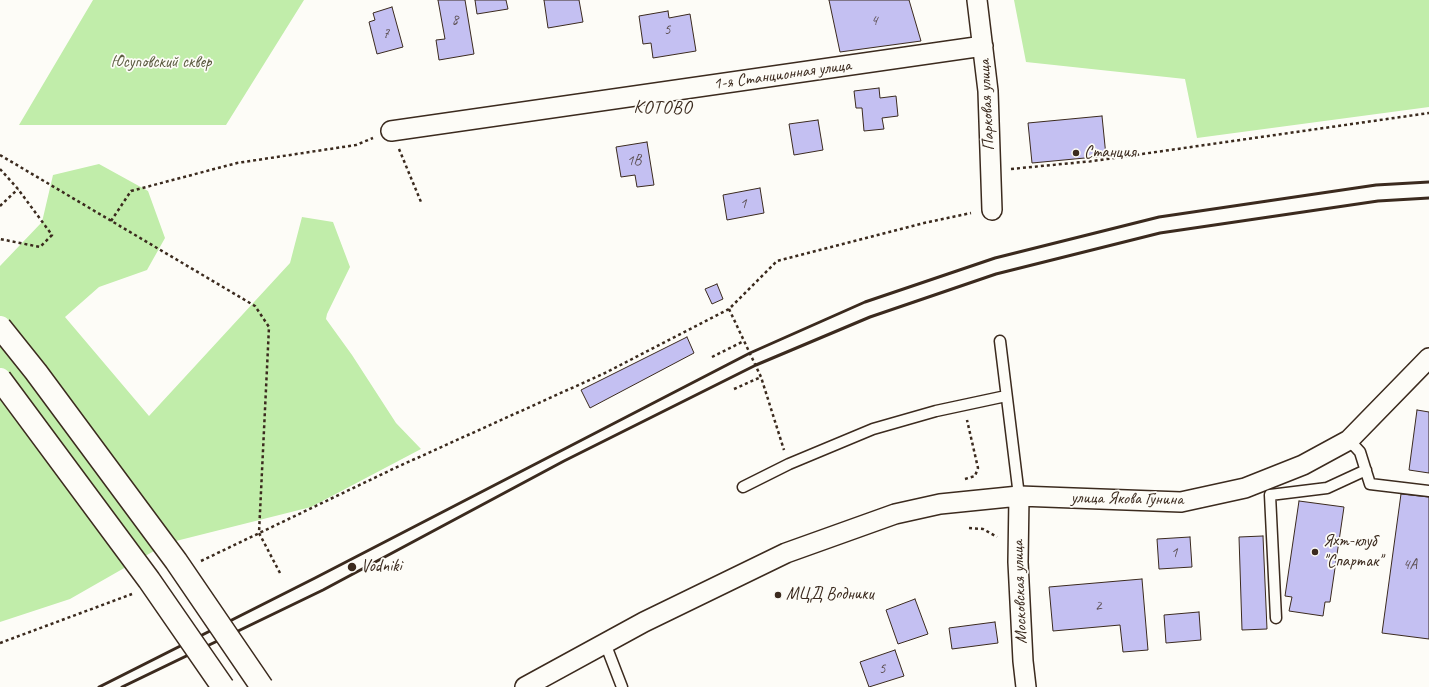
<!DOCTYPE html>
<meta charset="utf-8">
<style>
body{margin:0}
canvas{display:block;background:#fdfcf7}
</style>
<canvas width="1429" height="687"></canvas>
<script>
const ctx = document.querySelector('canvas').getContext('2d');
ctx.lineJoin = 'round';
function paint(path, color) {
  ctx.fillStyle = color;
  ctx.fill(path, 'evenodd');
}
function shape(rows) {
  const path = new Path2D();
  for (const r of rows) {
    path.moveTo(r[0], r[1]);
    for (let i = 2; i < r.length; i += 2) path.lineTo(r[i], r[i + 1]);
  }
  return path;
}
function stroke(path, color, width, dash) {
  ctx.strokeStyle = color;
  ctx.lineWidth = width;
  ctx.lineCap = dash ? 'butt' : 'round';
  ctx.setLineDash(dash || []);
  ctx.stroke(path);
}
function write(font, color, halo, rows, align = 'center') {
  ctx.font = font + ' Caveat,sans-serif';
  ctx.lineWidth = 3.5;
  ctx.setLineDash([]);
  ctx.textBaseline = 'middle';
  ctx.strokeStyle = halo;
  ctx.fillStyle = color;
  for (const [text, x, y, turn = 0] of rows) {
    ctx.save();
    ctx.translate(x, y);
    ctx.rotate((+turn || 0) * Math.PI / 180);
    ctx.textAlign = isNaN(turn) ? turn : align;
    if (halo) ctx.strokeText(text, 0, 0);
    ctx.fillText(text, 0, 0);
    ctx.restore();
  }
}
const green = shape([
 [93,0,304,0,226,125,19,125],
 [1014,0,1429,0,1429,107,1197,138,1185,79,1026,62],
 [99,164,148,191,165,238,147,270,99,287,65,317,149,416,290,263,302,217,333,222,350,267,327,314,326,319,352,355,396,423,421,449,311,507,168,543,70,599,0,622,0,266,42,222,53,175]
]);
const building = shape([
 [438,0,465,0,474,54,439,60,436,40,445,39,438,0],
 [475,0,506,0,508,9,477,14,475,0],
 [544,0,579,0,583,22,548,28,544,0],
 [829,0,909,0,921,41,840,52,829,0],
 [392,7,403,47,377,54,369,22,375,20,373,13,392,7],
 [668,11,669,18,690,14,696,51,653,58,651,43,643,44,639,16,668,11],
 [879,88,880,98,896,96,898,116,882,118,884,129,864,131,862,108,856,108,854,91,879,88],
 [1102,116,1106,156,1032,163,1028,123,1102,116],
 [818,120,823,150,794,155,789,124,818,120],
 [647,142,654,185,637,187,635,175,621,177,616,147,647,142],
 [760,188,764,213,727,220,723,195,760,188],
 [717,284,723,299,712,304,705,289,717,284],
 [687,337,694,353,590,408,581,390,687,337],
 [1417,410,1429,412,1429,473,1409,470,1417,410],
 [1401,494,1429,497,1429,639,1382,633,1401,494],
 [1299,501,1344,507,1330,602,1325,602,1323,616,1289,611,1292,597,1285,596,1299,501],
 [1263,536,1267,629,1242,630,1239,537,1263,536],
 [1190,537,1192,567,1159,569,1157,539,1190,537],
 [1142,579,1148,650,1123,652,1120,625,1053,631,1049,587,1142,579],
 [915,599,928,634,898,644,886,610,915,599],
 [1199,612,1201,640,1166,643,1164,615,1199,612],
 [995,622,998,643,952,649,949,628,995,622],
 [895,650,904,676,869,687,860,662,895,650]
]);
const path = shape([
 [399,149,421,202],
 [0,155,255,306,269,327,259,533,280,573],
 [0,169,18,189,52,235,40,247,0,239],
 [1011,169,1093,161,1429,113],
 [0,206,18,189],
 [111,221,131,191,237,163,356,145,373,138],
 [729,309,761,377,784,450],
 [712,357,744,341],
 [734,389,761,377],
 [965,479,975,476,978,468,967,420],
 [969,528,983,529,997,537],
 [201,561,395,468,605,373,729,309,777,261,924,223,971,213],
 [0,643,132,594]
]);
const service = shape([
 [1000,341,1019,496],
 [1349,440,1360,452,1370,484,1429,491],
 [743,487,789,464,873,429,936,411,1006,396],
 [1276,618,1270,495,1327,488,1366,470],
 [605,643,622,687]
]);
const minor = shape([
 [977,0,988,91,992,210],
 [391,131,983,46],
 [1019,496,1018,562,1023,661,1026,687],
 [525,687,644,622,786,553,895,514,940,504,1019,496,1181,502,1245,488,1303,465,1349,440,1429,358]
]);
const rail = shape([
 [99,687,315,578,750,353,865,302,995,258,1159,217,1376,185,1429,182],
 [122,687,323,590,564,461,756,365,870,317,996,274,1160,233,1378,201,1429,198]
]);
const secondaryBridge = shape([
 [0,327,36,372,176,561,262,687],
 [0,379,149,580,223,687]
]);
const markers = [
 [1076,153,4,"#3b2a1e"],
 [1315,552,4,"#3b2a1e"],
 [352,567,5,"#3b2a1e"],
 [778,595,4,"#3b2a1e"]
];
const numberNames = [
 ["8",455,20],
 ["4",874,21],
 ["5",667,30],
 ["7",386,34],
 ["1В",634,161],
 ["1",743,204],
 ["1",1174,553],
 ["4А",1410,565],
 ["2",1098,606],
 ["5",882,669]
];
const parkNames = [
 ["Юсуповский сквер",161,63]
];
const streetNames = [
 ["1-я Станционная улица",782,75,-8],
 ["Парковая улица",987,105,-93],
 ["улица Якова Гунина",1127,499,1],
 ["Московская улица",1020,592,-92]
];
const poiNames = [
 ["Станция",1084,153],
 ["Яхт-клуб",1323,542],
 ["\"Спартак\"",1323,562],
 ["Vodniki",361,567],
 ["МЦД Водники",786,595]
];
const neighbourhoodNames = [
 ["КОТОВО",663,108]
];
paint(green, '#c1edaa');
paint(building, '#c4c0f2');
stroke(building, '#3b2a1e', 1);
stroke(service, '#3b2a1e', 13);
stroke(minor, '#3b2a1e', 22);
stroke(path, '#3b2a1e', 2.5, [3, 3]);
stroke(service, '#fdfcf7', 10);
stroke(minor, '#fdfcf7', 19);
stroke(rail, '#3b2a1e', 3);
stroke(secondaryBridge, '#3b2a1e', 25, []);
stroke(secondaryBridge, '#fdfcf7', 22);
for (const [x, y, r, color] of markers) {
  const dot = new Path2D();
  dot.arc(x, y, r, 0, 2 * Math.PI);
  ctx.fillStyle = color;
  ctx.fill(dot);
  stroke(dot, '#fdfcf7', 1.5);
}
write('15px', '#5d5053', null, numberNames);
write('17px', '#5c5b41', '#fdfcf7', parkNames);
write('17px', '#3b2a1e', '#fdfcf7', streetNames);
write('17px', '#3b2a1e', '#fdfcf7', poiNames, 'left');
ctx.letterSpacing = '1px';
write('18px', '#3b2a1e', '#fdfcf7', neighbourhoodNames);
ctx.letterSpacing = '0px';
</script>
